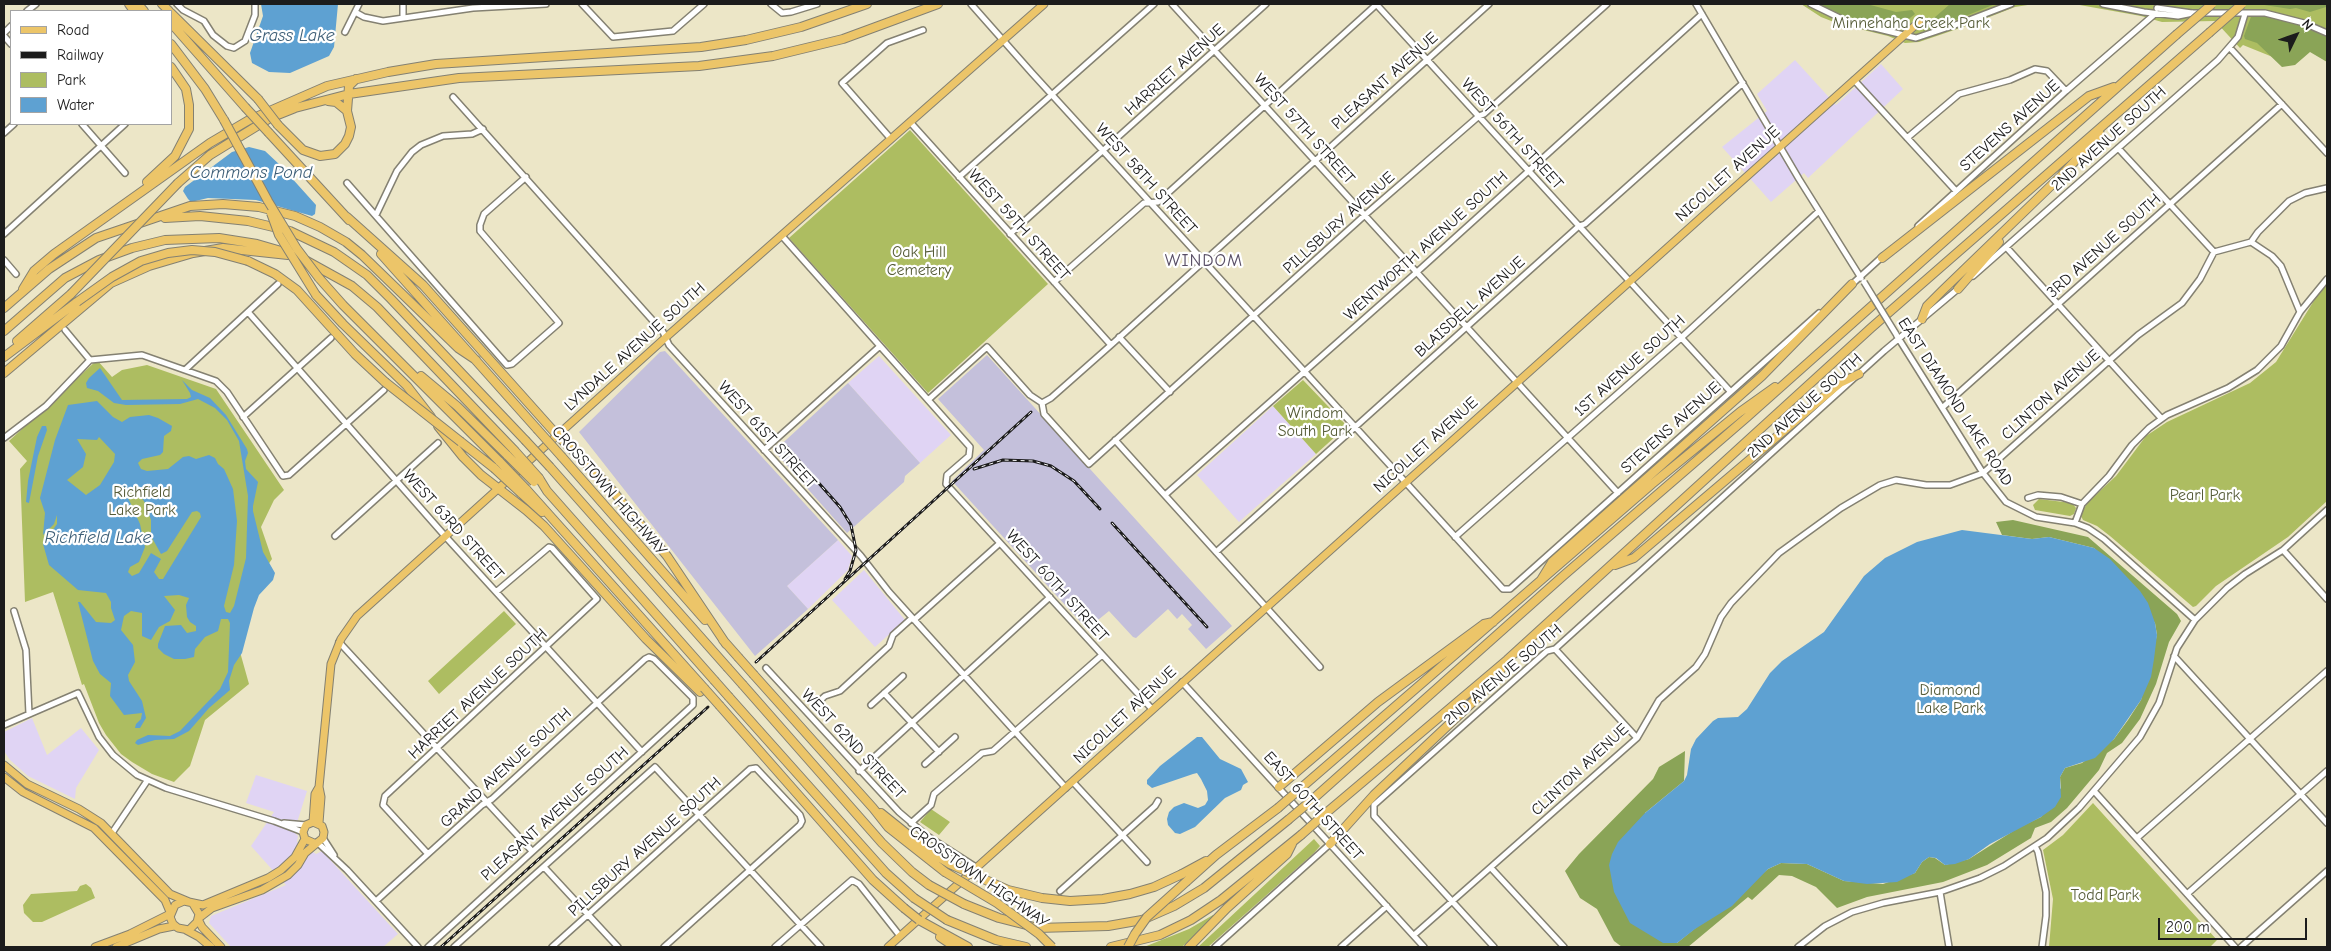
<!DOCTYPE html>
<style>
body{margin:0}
#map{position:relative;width:2331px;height:951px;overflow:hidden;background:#ece6c7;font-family:"Comic Neue",sans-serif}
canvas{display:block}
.frame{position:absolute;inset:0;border:5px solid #1c1c1c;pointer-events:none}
.legend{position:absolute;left:10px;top:10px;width:162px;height:115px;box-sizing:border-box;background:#fff;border:1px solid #a4a4a4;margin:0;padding:6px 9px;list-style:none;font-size:15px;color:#1c1c1c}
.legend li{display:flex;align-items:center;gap:10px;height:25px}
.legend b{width:25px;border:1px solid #a4a4a4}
.north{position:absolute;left:2271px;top:10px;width:50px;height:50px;-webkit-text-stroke:4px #fff;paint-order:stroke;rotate:48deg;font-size:14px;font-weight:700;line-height:20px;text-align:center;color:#1c1c1c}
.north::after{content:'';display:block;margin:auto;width:18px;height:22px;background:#1c1c1c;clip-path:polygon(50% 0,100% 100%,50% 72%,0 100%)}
.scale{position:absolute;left:2158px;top:918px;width:149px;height:22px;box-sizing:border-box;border:2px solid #1c1c1c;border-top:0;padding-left:6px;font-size:15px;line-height:18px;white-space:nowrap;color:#1c1c1c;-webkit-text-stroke:4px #fff;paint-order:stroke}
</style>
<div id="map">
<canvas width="2331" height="951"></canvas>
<div class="frame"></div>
<ul class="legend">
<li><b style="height:6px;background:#ecc569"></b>Road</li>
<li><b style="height:6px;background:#1c1c1c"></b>Railway</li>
<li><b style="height:14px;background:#adbd61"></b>Park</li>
<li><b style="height:14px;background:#5ea1d2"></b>Water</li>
</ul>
<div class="north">N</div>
<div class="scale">200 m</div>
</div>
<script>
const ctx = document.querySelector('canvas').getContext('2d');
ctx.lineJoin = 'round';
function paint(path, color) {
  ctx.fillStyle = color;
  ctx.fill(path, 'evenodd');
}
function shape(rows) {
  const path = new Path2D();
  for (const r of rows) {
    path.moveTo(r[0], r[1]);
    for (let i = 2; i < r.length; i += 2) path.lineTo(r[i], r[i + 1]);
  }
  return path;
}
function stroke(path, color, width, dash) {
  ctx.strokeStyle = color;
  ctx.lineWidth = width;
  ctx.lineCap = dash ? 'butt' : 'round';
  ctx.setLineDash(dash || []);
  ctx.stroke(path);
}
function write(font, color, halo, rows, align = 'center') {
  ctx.font = font + ' "Comic Neue",sans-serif';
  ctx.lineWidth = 4.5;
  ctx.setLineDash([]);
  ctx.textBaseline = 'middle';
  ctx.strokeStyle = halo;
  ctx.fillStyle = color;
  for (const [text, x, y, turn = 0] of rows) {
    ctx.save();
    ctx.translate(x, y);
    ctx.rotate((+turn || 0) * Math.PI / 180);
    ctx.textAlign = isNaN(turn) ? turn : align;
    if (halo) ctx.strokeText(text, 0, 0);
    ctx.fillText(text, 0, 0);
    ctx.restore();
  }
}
const built = shape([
 [1795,60,1836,105,1881,64,1903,89,1808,178,1804,173,1771,202,1722,147,1767,111,1757,94],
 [879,356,951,435,920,463,848,383],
 [1273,406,1316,454,1239,522,1197,475],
 [838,540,852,556,848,570,808,609,787,586],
 [864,570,905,620,875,647,832,600],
 [32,718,47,755,81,728,99,750,76,788,75,799,28,776,10,760,4,751,4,732],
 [256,775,307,791,294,832,298,836,297,842,316,854,322,851,398,934,383,947,231,947,209,923,211,916,286,885,251,846,274,812,246,803]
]);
const industrial = shape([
 [665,351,838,540,787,586,808,609,755,656,579,432,660,352],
 [987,355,1232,626,1206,649,1188,629,1192,625,1182,614,1177,619,1168,609,1136,638,1133,637,1109,611,1087,629,952,481,984,450,938,399],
 [848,383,920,463,905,476,904,482,847,533,774,451]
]);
const green = shape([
 [1801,4,2034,4,2015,7,1969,25,1919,42,1905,43,1888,36,1839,24,1821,17],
 [2074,4,2327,4,2327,59,2308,48,2290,64,2243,45,2240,48,2215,21,2162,22,2141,16],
 [910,130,1048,284,928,393,789,238],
 [2327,284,2327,501,2288,537,2216,586,2196,606,2193,607,2110,536,2097,526,2083,520,2081,516,2083,511,2087,503,2116,476,2146,436,2167,422,2250,383,2276,362,2315,299],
 [97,360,112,377,122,370,147,365,216,389,284,490,274,500,261,527,272,559,231,620,249,684,205,720,190,766,174,782,152,774,132,762,121,754,106,735,99,723,84,684,82,685,53,592,25,602,20,469,27,461,9,441],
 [1303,380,1347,426,1316,454,1273,406],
 [2039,499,2072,503,2076,508,2074,514,2070,516,2035,510,2033,505],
 [504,611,516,624,439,694,428,681],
 [2093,803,2217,940,2210,947,2049,947,2053,899,2043,850,2063,835],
 [931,809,950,822,939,835,920,822],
 [1314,839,1320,846,1314,853,1208,947,1198,947],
 [86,884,91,888,95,898,42,922,33,922,24,913,23,905,31,894,77,891,80,886],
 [1213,915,1214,917,1182,947,1144,947,1189,929]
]);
const forest = shape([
 [1818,4,1867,4,1896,12,1912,10,1915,14,1901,25,1888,27,1841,15],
 [1950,4,1995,4,1946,24,1923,31,1925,26],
 [2258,4,2327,4,2326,7,2310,12,2296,8,2290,9],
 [2252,14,2264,15,2302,24,2327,36,2327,62,2310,52,2295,65,2282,67,2257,43,2245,39,2244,36],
 [2013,520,2088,537,2177,614,2181,621,2169,642,2156,684,2140,719,2122,743,2107,753,2099,770,2067,808,2051,822,2035,828,2031,838,1987,865,1943,882,1867,897,1837,908,1816,887,1792,876,1779,875,1752,900,1748,897,1688,947,1622,947,1614,941,1597,909,1580,898,1565,871,1579,854,1653,779,1659,767,1685,751,1684,781,1645,813,1677,943,1768,869,1781,863,1807,864,1844,881,1883,884,1915,873,1922,862,1929,857,1935,858,1945,865,1969,859,2018,828,2041,817,2061,788,2060,777,2065,768,2082,763,2114,739,2128,720,2141,700,2157,635,2155,623,2094,548,2049,537,2032,539,2002,535,1996,522]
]);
const water = shape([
 [261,4,338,4,334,47,329,56,290,73,269,72,252,63,250,53,263,16],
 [249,147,265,151,280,165,316,205,315,214,312,216,256,200,208,198,191,202,188,199,183,191,185,187,232,152],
 [100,368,122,400,187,399,191,397,190,393,182,380,192,390,210,398,226,415,247,449,248,453,245,461,246,469,258,482,253,506,253,511,263,552,275,573,273,580,259,595,254,608,242,653,234,665,229,681,230,690,209,708,189,731,174,739,155,740,138,745,135,743,137,740,148,735,170,736,180,731,220,689,228,672,230,623,228,619,221,619,218,631,205,637,195,649,194,657,185,659,174,659,164,654,158,648,158,644,165,626,181,625,187,633,196,631,196,626,190,622,187,617,186,605,189,598,179,595,164,596,175,610,170,621,159,627,151,640,142,636,142,613,131,611,124,616,121,630,133,645,135,662,128,675,129,681,142,701,146,718,140,728,135,728,136,724,141,719,142,713,124,715,110,696,111,683,100,674,93,661,78,602,80,602,96,622,111,623,115,620,111,608,111,602,106,593,78,590,49,565,43,544,57,524,57,515,54,524,43,535,45,513,40,498,55,440,68,405,97,401,113,417,122,422,130,417,149,415,158,418,172,426,171,431,164,436,163,452,160,455,142,459,138,463,141,469,147,471,168,469,183,457,189,456,196,459,209,455,215,458,218,464,224,469,233,489,237,521,234,565,224,606,226,612,230,613,234,606,246,558,248,496,239,441,227,420,215,408,198,399,180,404,126,405,114,403,98,391,87,388,86,383,89,378],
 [99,437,115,454,114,462,100,485,86,495,67,480,83,467,86,454,77,439,97,440],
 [137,490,145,503,151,520,151,536,161,554,167,551,192,512,197,511,200,513,201,517,163,579,159,579,154,572,161,559,151,553,139,573,132,576,128,572,130,567,139,562,145,547,140,524,125,491],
 [42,426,46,426,47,430,38,456,29,503,26,502,28,481,37,437],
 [1962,530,2032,539,2049,537,2094,548,2110,559,2140,591,2148,603,2155,623,2157,635,2154,659,2151,677,2141,700,2114,739,2095,758,2065,768,2060,777,2061,797,2055,807,2041,817,1990,844,1969,859,1955,864,1945,865,1936,858,1929,857,1922,862,1915,873,1897,882,1867,884,1844,881,1807,864,1781,863,1768,869,1732,906,1695,929,1677,943,1663,943,1630,923,1614,892,1609,865,1612,854,1618,842,1645,813,1684,781,1687,775,1691,749,1696,739,1713,721,1718,718,1738,717,1747,709,1770,673,1782,661,1824,632,1864,576,1885,558,1917,542],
 [1197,737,1202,737,1220,759,1241,769,1248,782,1243,785,1241,790,1225,798,1195,827,1180,834,1175,833,1168,825,1167,819,1169,812,1174,807,1184,803,1198,808,1205,805,1208,800,1207,791,1201,779,1197,773,1193,774,1152,788,1147,784,1147,780,1160,766]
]);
const minor = shape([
 [177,4,183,10,204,21,213,35,227,46,234,48,245,41,255,15,255,4],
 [403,4,403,18],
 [582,4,613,37,673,31,704,4],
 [771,4,782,13,791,12,817,4],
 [971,4,1032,73,1503,589,1510,589,1819,313],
 [1172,4,1618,493],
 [1376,4,1730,391],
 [1696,4,1799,179,1861,278],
 [1811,4,1846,21,1916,38,1964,22,2011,4],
 [2103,4,2144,12,2178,16,2193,13,2265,13,2304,23,2327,33],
 [2157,8,2192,13],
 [27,11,36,4],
 [355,12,364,17,383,21,473,8,546,4],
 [345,32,359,4],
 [4,33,11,26],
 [4,36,11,44],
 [2230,48,2327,153],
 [1854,80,1956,191],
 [453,97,663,332,669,345,861,556,889,592,1066,788],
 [910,122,1111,345],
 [82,124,125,173],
 [4,133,14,124],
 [1907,138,1959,94,2010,80,2035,69,2047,71,2066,91],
 [891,139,842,83,887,43,923,30],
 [2118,148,2214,252],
 [959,177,1154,4],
 [347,183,507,365,512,364,559,323,480,231,480,225,484,214,526,177],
 [376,215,397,171,412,152,421,145,443,136,472,134,483,129],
 [1918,226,2066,91,2156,13],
 [4,234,125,124],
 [1010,234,1266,4],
 [782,236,970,447,969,456,947,475,946,484,1152,709],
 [2251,242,2272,256,2281,266,2300,312],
 [2007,248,2161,418],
 [4,260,16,274],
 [1973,276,2218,60,2238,37,2245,14],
 [1054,282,1144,203,1158,202,1377,4],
 [1850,286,1883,256],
 [248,312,445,536,642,752],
 [65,330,90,360],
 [1897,336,1983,473,2006,502,2036,517,2075,523,2088,528,2104,539,2195,620],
 [1119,337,1170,392],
 [90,360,142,355,216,381,227,392,283,476,289,475,384,390],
 [186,369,278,284],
 [928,400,987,347,1030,395,1042,403],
 [1042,403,1044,414,1089,464,1365,215,1479,116,1484,114,1607,4],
 [1042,403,1051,398,1111,345,1489,4],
 [1943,407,2282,104],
 [243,417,331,338],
 [4,438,46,406,90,360],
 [1115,440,1320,667],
 [764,450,880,346],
 [1165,495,1417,272,1702,14],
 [2028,498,2038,495,2061,497,2082,504],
 [2075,523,2082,504,2109,476,2132,445,2149,428,2167,415,2228,388,2257,370,2281,346,2300,312,2327,279],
 [335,536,438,443],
 [1455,537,1681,338,1819,211],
 [2283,550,2327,599],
 [1216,552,1579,226,1585,224,1743,83],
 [14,611,26,650,29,714],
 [914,620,1000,543],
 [339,642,532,851],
 [1555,649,1637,738],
 [2174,656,2327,823],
 [766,668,899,812,926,835,976,867],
 [1182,682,1424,947],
 [884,693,939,752],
 [815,705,825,696,840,691,889,646,893,635,912,618],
 [871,705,903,676],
 [4,725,78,693,99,737,113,755,137,775,166,788,274,821,303,832],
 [925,764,955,737],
 [859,771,1050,597],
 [1073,782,1147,862],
 [2094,791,2235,947],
 [284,823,306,825],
 [911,823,931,805,934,794,982,753,993,751,1102,655],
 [112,833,147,781],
 [323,838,334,855],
 [2137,838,2327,671],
 [317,842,347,870,418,947],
 [2035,846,2038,852,2046,892,2046,916,2042,947],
 [428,854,383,805,385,796,597,599,552,548,549,547,496,592],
 [544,867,618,947],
 [1491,868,1564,947],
 [1060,891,1155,806,1158,801],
 [1940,892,1949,947],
 [2187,894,2327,771],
 [376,901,482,805,492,799,645,659,649,657,654,659,693,698,693,705,428,947],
 [1414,935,1637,738,1659,700,1696,667,1705,654,1721,617,1731,603,1779,553,1841,508,1880,485,1896,480,1926,485,1950,485,1983,473,2138,335,2182,303,2200,279,2214,252,2251,242,2258,232,2289,201,2305,193,2327,188],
 [454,947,655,767,821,947],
 [552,947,750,769,756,768,800,815,802,821,800,825,664,947],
 [775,947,852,880,859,884,900,936],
 [1215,947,1330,844],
 [1341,947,1387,906],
 [1494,947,1374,816,1374,805,1547,651,1555,649,1884,351,1959,288],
 [1798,947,1825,926,1852,912,1883,903,1940,892,1980,878,2004,866,2047,838,2079,808,2140,737,2159,703,2177,648,2195,620,2227,588,2245,574,2283,550,2327,510],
 [2241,947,2327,871]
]);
const major = shape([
 [4,765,27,784,79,809,101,823,170,894,189,902],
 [4,777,23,792,94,828,165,900,170,912],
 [313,822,315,794,319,787],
 [319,823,321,797,319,787,331,664,341,639,357,616,664,339,1044,4],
 [193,904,199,914,197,922,189,930,178,928,173,924,170,917,175,905,184,901,203,905,268,878,281,870,295,857,305,839],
 [199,918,212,908,262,890,288,875,298,865,305,853,323,838,324,832,322,826,313,822,306,825,303,832,305,839,314,843],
 [198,919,202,927,221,947],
 [186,930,199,937,211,947],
 [95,947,130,934,170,914],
 [116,947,159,929,174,926],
 [888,947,1919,22]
]);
const highway = shape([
 [129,4,134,11],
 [138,4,144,11],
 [162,4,169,11],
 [171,13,258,99],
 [171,23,245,107],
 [171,44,205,89,224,120],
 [328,101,336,102,347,111],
 [278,125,303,150,320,156,335,154,345,144,349,136,351,127,347,111,349,86,356,79],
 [269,133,349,220],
 [147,182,175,156,189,129,189,105,186,89,171,67],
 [178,183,210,155,270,118,295,108,349,94,459,78,699,66,773,56,843,39,938,4],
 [347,217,423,285,557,435,606,483,667,556,726,644],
 [165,218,200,216,248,221,290,231,334,252,367,275,391,299,525,440],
 [381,254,537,429],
 [1882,258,2089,96,2114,87],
 [305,260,352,286,377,307,514,450],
 [248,261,275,274,297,290,355,354,385,382],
 [319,278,343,305,500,462],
 [23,289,34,271,54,254,210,143,249,120,327,86,388,72,436,64,701,47,746,40,801,27,867,4],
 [1958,289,1999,242],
 [316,295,343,324,407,386,431,417],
 [4,308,49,269,96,238,190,206,223,204,259,207,295,216,320,227,346,242,362,255,458,348,476,360],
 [1922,319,1927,306,1942,291,2061,176,2100,134],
 [4,331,65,278,99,260,132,248,165,240,219,238,257,244,295,255],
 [17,341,71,294],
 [4,357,77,302],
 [4,373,111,283,149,266,193,253,223,248,288,255],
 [421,376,457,406,508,456],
 [438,426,463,457,481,475,526,510,544,526,646,639,700,692],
 [461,442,494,468],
 [562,457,705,620],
 [550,467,727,667],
 [539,478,547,491,714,680],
 [526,489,704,688],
 [521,493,542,512],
 [1615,565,1634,558,1840,383,1859,374],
 [1541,580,1552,562,1762,376,1852,284],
 [723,640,738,657],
 [754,675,873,808,888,827,945,872],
 [743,685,882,843,912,872,929,885],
 [729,697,886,873,914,898],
 [720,706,873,880,904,908],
 [1279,787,1378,702,1484,624,1493,622],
 [1301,788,1652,484,1740,412,1775,387],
 [1313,799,1563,576,1746,418,2176,35],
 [881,813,926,849,950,864],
 [1326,813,1507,660,1871,328,2209,33],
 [1330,844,1374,795,1492,684,1503,666],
 [1182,874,1206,861],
 [1187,881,1216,855,1278,808],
 [964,904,999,918,1038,928,1108,926,1142,920,1174,906,1204,888,1288,820],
 [919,920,968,947],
 [947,920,996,940,1026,947],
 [940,937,955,947],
 [1111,947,1160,935,1191,920,1221,900,1301,835],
 [1189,947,1227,908,1287,854,1292,844]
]);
const rail = shape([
 [785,445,840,507,851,525,856,550,850,571,845,579],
 [974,469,1003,460,1033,461,1051,466,1074,481,1100,509],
 [1112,523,1207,627],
 [756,662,1031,412],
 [441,947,708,707]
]);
const minorBridge = shape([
 [1864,282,1896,334]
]);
const highwayBridge = shape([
 [2209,33,2242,4],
 [2176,35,2212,4],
 [258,99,278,125],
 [245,107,269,133],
 [224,120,268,201,297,249,319,278],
 [271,213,279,235,316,295],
 [71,294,178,183],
 [77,302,112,277,141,261,168,253,192,250,215,252,248,261],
 [385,382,461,442],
 [537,429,562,457],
 [525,440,550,467],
 [514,450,539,478],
 [508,456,534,482],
 [500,462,526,489],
 [494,468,521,493],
 [738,657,754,675],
 [727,667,743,685],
 [714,680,729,697],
 [704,688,720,706],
 [1278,808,1301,788],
 [1288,820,1313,799],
 [1301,835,1326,813],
 [950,864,1008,890,1042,898,1070,901,1103,899,1130,894,1154,887,1182,874],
 [945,872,997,903,1039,934,1052,947],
 [929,885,964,904],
 [914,898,947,920],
 [904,908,919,920],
 [1128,947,1135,934,1147,917,1187,881]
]);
const parkNames = [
 ["Minnehaha Creek Park",1911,23],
 ["Oak Hill",919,252],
 ["Cemetery",919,270],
 ["Windom",1315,413],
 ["South Park",1315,431],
 ["Richfield",142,492],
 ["Lake Park",142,510],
 ["Pearl Park",2205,495],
 ["Diamond",1950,690],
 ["Lake Park",1950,708],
 ["Todd Park",2105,895]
];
const streetNames = [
 ["HARRIET AVENUE",1175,70,-42],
 ["PLEASANT AVENUE",1385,81,-42],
 ["STEVENS AVENUE",2010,126,-42],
 ["WEST 57TH STREET",1304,129,48],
 ["WEST 56TH STREET",1512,134,48],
 ["2ND AVENUE SOUTH",2109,139,-42],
 ["NICOLLET AVENUE",1728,174,-42],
 ["WEST 58TH STREET",1146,179,48],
 ["PILLSBURY AVENUE",1339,223,-42],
 ["WEST 59TH STREET",1019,225,48],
 ["WENTWORTH AVENUE SOUTH",1426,246,-42],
 ["3RD AVENUE SOUTH",2104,246,-42],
 ["BLAISDELL AVENUE",1470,307,-42],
 ["LYNDALE AVENUE SOUTH",635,347,-42],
 ["1ST AVENUE SOUTH",1630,366,-42],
 ["CLINTON AVENUE",2051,395,-42],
 ["EAST DIAMOND LAKE ROAD",1955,402,57],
 ["2ND AVENUE SOUTH",1805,406,-42],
 ["STEVENS AVENUE",1671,428,-42],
 ["WEST 61ST STREET",767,435,48],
 ["NICOLLET AVENUE",1426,445,-42],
 ["CROSSTOWN HIGHWAY",609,491,49],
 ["WEST 63RD STREET",453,525,48],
 ["WEST 60TH STREET",1057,586,48],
 ["2ND AVENUE SOUTH",1503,675,-40],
 ["HARRIET AVENUE SOUTH",478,694,-43],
 ["NICOLLET AVENUE",1125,715,-43],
 ["WEST 62ND STREET",853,744,47],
 ["GRAND AVENUE SOUTH",506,768,-42],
 ["CLINTON AVENUE",1580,770,-43],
 ["EAST 60TH STREET",1313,806,48],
 ["PLEASANT AVENUE SOUTH",555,814,-42],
 ["PILLSBURY AVENUE SOUTH",645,847,-42],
 ["CROSSTOWN HIGHWAY",979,877,35]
];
const waterNames = [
 ["Grass Lake",292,36],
 ["Commons Pond",251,173],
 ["Richfield Lake",98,538]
];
const neighbourhoodNames = [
 ["WINDOM",1204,261]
];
paint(built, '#e0d4f4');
paint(industrial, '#c4c0db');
paint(green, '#adbd61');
paint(forest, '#8aa457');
paint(water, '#5ea1d2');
stroke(minor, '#848172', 8);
stroke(major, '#848172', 9);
stroke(highway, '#848172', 10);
stroke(minor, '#fff', 5);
stroke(major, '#ecc569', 7);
stroke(highway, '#ecc569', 8);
stroke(rail, '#1c1c1c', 3);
stroke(rail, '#fff', 1, [4]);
stroke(minorBridge, '#848172', 8, []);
stroke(highwayBridge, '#848172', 10, []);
stroke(minorBridge, '#fff', 5);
stroke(highwayBridge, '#ecc569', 8);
write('16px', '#565c38', '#fff', parkNames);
write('16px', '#1c1c1c', '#fff', streetNames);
write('italic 18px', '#3d5e77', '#fff', waterNames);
ctx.letterSpacing = '1px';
write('18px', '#594f66', '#fff', neighbourhoodNames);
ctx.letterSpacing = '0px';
</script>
